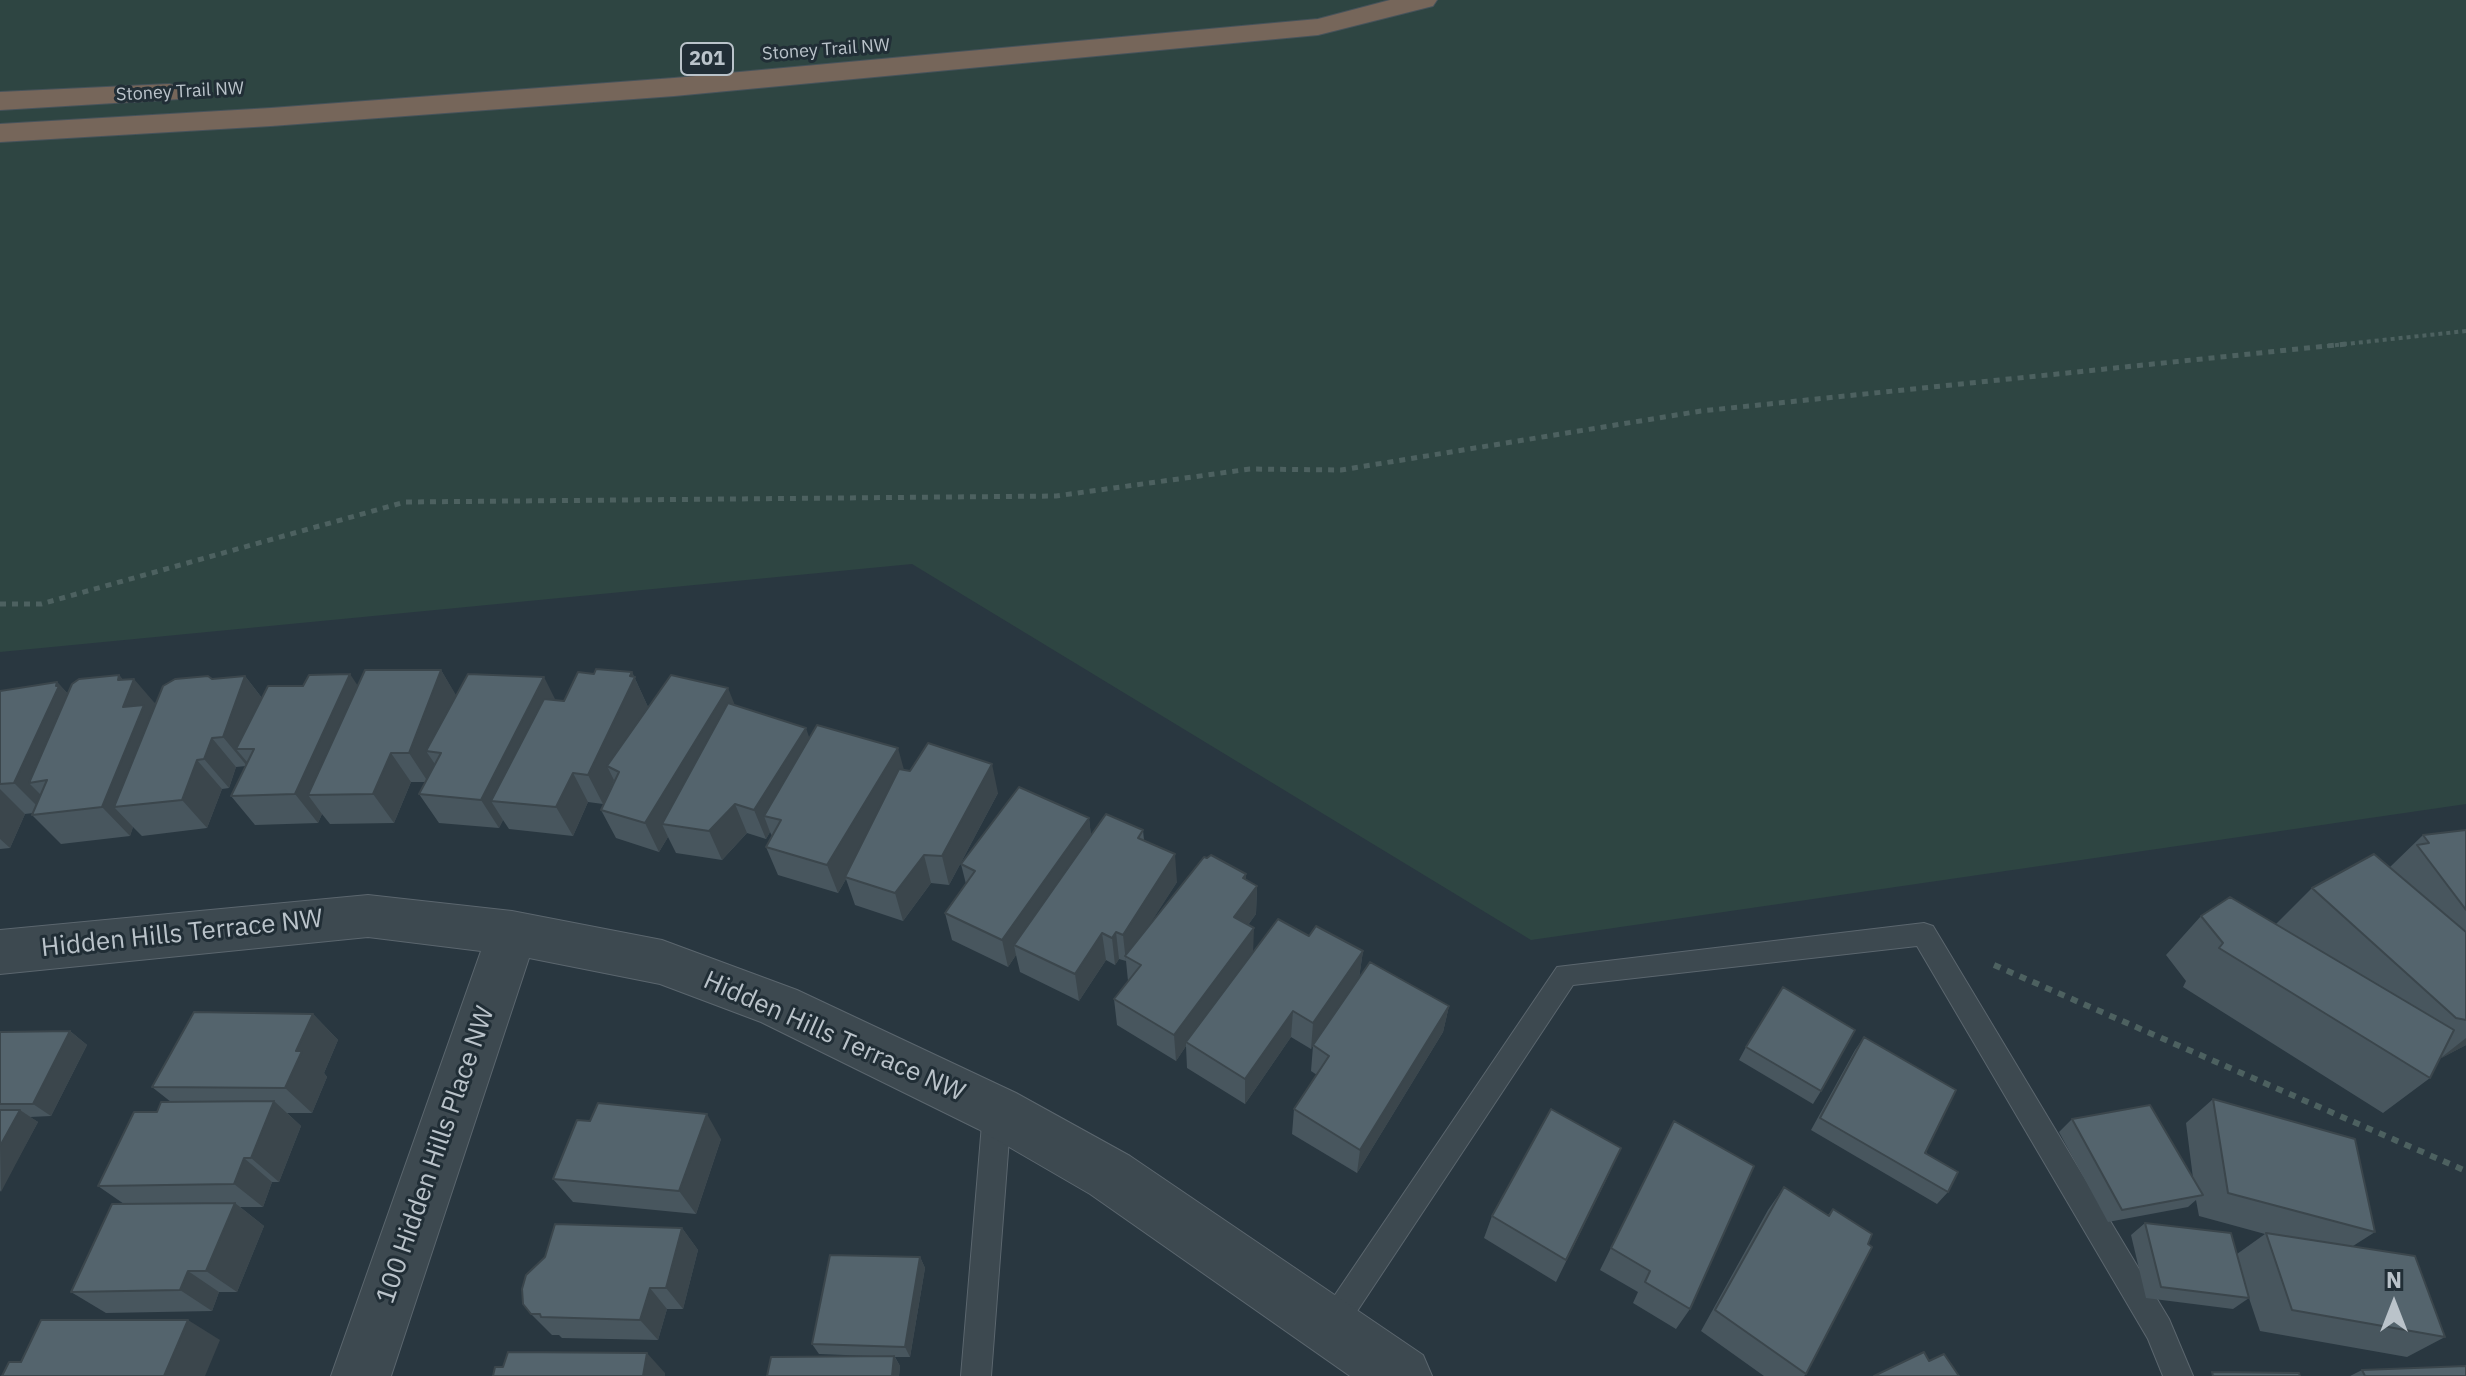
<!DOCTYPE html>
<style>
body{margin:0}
#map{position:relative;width:2466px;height:1376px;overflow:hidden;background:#293740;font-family:"IBM Plex Sans",sans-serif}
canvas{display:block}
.north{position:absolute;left:2354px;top:1264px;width:80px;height:80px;-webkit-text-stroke:6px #212e36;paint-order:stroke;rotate:0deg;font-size:22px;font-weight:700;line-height:32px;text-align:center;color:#bac3ca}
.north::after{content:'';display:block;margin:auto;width:28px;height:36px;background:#bac3ca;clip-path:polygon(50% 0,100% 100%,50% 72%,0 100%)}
</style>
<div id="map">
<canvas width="2466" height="1376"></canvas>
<div class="north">N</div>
</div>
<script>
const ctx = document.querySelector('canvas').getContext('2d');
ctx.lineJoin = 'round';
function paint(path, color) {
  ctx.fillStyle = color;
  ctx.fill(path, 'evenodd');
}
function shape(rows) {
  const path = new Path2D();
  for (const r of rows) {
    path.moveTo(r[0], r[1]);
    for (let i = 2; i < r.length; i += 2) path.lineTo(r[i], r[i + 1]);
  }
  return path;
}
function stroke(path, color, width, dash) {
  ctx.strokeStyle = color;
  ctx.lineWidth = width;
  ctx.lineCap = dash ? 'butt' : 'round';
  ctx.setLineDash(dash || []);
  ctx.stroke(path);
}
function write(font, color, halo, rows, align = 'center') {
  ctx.font = font + ' "IBM Plex Sans",sans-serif';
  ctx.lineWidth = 6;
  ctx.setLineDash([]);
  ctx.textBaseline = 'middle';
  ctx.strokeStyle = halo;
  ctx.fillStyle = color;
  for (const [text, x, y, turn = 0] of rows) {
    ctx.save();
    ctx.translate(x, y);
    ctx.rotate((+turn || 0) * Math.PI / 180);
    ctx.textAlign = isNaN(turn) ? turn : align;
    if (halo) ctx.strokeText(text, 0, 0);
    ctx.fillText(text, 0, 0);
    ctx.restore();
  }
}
const green = shape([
 [0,0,2466,0,2466,804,1531,940,912,564,0,652]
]);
const pathFar2 = shape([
 [2327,346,2466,331]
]);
const pathFar1 = shape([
 [0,604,41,604,405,502,1056,496,1250,469,1341,470,1701,411,2346,344]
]);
const path = shape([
 [1994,965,2466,1171]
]);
const lane = shape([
 [1924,923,1933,926,2169,1319,2193,1376,2163,1376,2148,1339,1917,946,1573,985,1340,1337,1330,1342,1320,1337,1315,1327,1320,1317,1557,967,1924,923],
 [997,1099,1007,1103,1011,1112,991,1376,961,1376,983,1112,987,1103,997,1099]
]);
const street = shape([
 [368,895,512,911,662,940,797,990,1016,1093,1130,1156,1423,1355,1432,1376,1350,1376,1090,1194,978,1129,761,1022,660,984,529,958,391,1376,331,1376,481,951,368,937,0,974,0,930,368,895]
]);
const highway = shape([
 [1390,0,1437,0,1433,6,1318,35,674,96,271,126,0,142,0,124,271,108,674,78,1318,19,1390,0],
 [169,84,180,87,184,93,180,99,0,110,0,92,169,84]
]);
const wall = shape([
 [441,670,456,696,564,701,594,674,632,672,648,707,735,705,809,738,904,770,998,793,949,885,931,883,903,921,855,905,846,879,838,893,778,875,766,847,772,836,770,832,766,839,747,833,722,860,676,853,668,837,659,852,616,838,601,810,614,780,603,804,588,802,573,836,509,829,503,820,499,828,439,823,419,794,426,782,411,782,394,823,330,824,322,814,318,823,255,825,231,796,246,766,236,767,229,788,222,789,207,828,142,836,133,827,130,836,61,844,32,815,33,813,25,814,10,848,0,849,0,691,57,682,68,694,119,675,123,680,156,704,212,679,245,676,262,698,358,685],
 [1089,818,1091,836,1143,830,1144,840,1177,882,1147,928,1246,874,1246,880,1257,886,1256,914,1248,925,1253,952,1309,936,1363,951,1359,978,1449,1006,1443,1032,1357,1173,1292,1134,1294,1109,1317,1075,1311,1071,1313,1046,1311,1049,1291,1037,1245,1104,1187,1068,1186,1046,1176,1061,1117,1025,1114,999,1128,981,1126,961,1119,959,1115,965,1106,960,1079,1001,1020,972,1016,955,1008,967,952,940,945,913,966,884,961,864],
 [2466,830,2466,1045,2439,1059,2430,1078,2383,1113,2183,987,2186,981,2166,955,2201,916,2276,924,2312,888,2390,867,2423,835],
 [313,1014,338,1040,324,1073,327,1077,312,1113,287,1113,301,1126,279,1182,272,1182,263,1207,240,1207,264,1226,237,1292,219,1292,212,1311,106,1313,71,1292,124,1204,98,1186,171,1102,152,1087],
 [70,1031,87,1045,51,1116,30,1117,38,1122,0,1192,0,1032],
 [1864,1037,1948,1192,1937,1204,1811,1130,1855,1050],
 [1746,1047,1821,1091,1813,1104,1739,1060],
 [2213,1099,2375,1232,2353,1246,2445,1337,2407,1357,2260,1331,2249,1298,2233,1309,2146,1298,2131,1235,2145,1223,2237,1254,2265,1234,2199,1216,2196,1200,2188,1207,2108,1222,2059,1132,2072,1119,2193,1178,2186,1123],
 [1674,1121,1690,1309,1676,1329,1633,1303,1638,1292,1600,1270],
 [721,1139,696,1214,573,1202,553,1179],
 [1610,1172,1556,1282,1484,1238,1492,1216],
 [1784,1187,1828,1215,1833,1209,1806,1374,1804,1376,1764,1376,1701,1331,1768,1210],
 [682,1228,698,1250,683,1309,667,1309,658,1340,562,1338,559,1335,552,1335,531,1314],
 [920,1257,925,1268,910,1357,895,1357,900,1366,899,1376,767,1376,870,1356,819,1354,812,1344],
 [2362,1370,2466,1376,2350,1376]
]);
const shadedWall = shape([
 [441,670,459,700,426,751,435,764,428,782,409,753],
 [632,672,648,707,607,766,614,780,603,804,588,775],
 [350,674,370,704,308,795,322,814,318,823,295,794],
 [119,675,130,688,134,679,159,708,114,807,133,827,130,836,102,807,123,707,118,680],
 [245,676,268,706,236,749,248,763,247,766,223,737],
 [544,677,559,707,491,801,503,820,499,828,481,800],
 [57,682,84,711,47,780,29,783,48,802,43,812,14,783],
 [728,688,740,718,662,824,668,837,659,852,645,823],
 [806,728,816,757,764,816,770,832,766,839,754,810],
 [212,738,236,767,229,788,204,759],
 [898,748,906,777,845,877,846,879,838,893,827,865],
 [391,753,411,782,394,823,373,794],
 [197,760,222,789,207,828,182,800],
 [992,764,998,793,949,885,942,856],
 [573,773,588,802,573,836,556,807],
 [0,789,25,814,10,848,0,839],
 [735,804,747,833,722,860,709,831],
 [1089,818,1092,846,1014,945,1016,955,1008,967,1002,940],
 [1175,854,1177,882,1129,957,1125,956,1126,962,1123,935],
 [924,855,931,883,903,921,895,893],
 [1246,874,1246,901,1257,886,1256,914,1234,944,1234,917,1243,878],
 [1254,928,1253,955,1186,1042,1186,1046,1176,1061,1174,1035],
 [1116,932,1119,959,1115,965,1112,938],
 [1102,933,1106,960,1079,1001,1075,974],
 [1363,951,1359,978,1311,1049,1313,1023],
 [1449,1006,1443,1032,1357,1173,1360,1150],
 [1293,1011,1291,1037,1245,1104,1245,1079],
 [313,1014,338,1040,324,1073,327,1077,312,1113,285,1088,296,1051],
 [70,1031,87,1045,51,1116,33,1104],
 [2466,1038,2466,1045,2438,1060],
 [274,1101,301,1126,279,1182,251,1158],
 [20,1110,38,1122,1,1192,0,1146],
 [707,1114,721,1139,696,1214,679,1191],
 [244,1158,272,1182,263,1207,234,1184],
 [235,1203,264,1226,237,1292,206,1271],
 [682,1228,698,1250,683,1309,666,1288],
 [920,1257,925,1268,910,1357,905,1347],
 [188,1271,219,1292,212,1311,180,1290],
 [650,1288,667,1309,658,1340,640,1320],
 [188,1320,220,1340,205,1376,164,1376],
 [647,1353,665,1373,665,1376,643,1376],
 [894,1356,900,1366,899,1376,892,1376]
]);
const building = shape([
 [596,669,632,672,630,676,635,677,588,775,573,773,556,807,491,801,544,699,564,701,578,672,594,674,596,669],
 [365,670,441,670,409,753,391,753,373,794,308,795,365,670],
 [350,674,295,794,231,796,254,749,236,749,268,686,303,686,309,675,350,674],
 [468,674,544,677,481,800,419,794,441,753,426,751,468,674],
 [119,675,118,680,134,679,123,707,144,705,102,807,32,815,47,780,29,783,72,684,79,679,119,675],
 [671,675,728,688,645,823,601,810,619,772,607,766,671,675],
 [208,676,212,679,245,676,223,737,212,738,204,759,197,760,182,800,114,807,163,686,175,679,208,676],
 [57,682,56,686,59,686,14,783,0,784,0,691,57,682],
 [728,703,806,728,754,810,735,804,709,831,662,824,728,703],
 [817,725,898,748,827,865,766,847,781,820,764,816,817,725],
 [928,743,992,764,942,856,924,855,895,893,845,877,899,769,910,771,928,743],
 [1019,787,1089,818,1002,940,945,913,975,871,961,864,1019,787],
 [1106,814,1143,830,1138,838,1175,854,1123,935,1116,932,1112,938,1102,933,1075,974,1014,945,1106,814],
 [2466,830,2466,910,2417,845,2429,843,2423,835,2466,830],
 [2374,854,2466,932,2466,1020,2456,1018,2312,888,2374,854],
 [1211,855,1246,874,1243,878,1257,886,1234,917,1254,928,1174,1035,1114,999,1141,965,1125,956,1204,857,1207,858,1211,855],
 [2230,897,2454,1030,2430,1078,2219,948,2223,943,2201,916,2230,897],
 [1278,919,1309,936,1316,926,1363,951,1313,1023,1293,1011,1245,1079,1186,1042,1278,919],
 [1370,962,1449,1006,1360,1150,1294,1109,1329,1056,1313,1045,1370,962],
 [1783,987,1855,1030,1821,1091,1746,1047,1783,987],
 [194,1012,313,1014,296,1051,302,1051,285,1088,152,1087,194,1012],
 [70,1031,33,1104,0,1104,0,1032,70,1031],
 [1864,1037,1956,1090,1925,1153,1958,1172,1948,1192,1820,1118,1864,1037],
 [2213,1099,2355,1139,2375,1232,2228,1193,2213,1099],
 [274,1101,251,1158,244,1158,234,1184,98,1186,134,1112,157,1112,161,1102,274,1101],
 [598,1103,707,1114,679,1191,553,1179,577,1120,590,1121,598,1103],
 [2150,1105,2203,1195,2122,1210,2072,1119,2150,1105],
 [1551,1109,1621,1148,1566,1260,1492,1216,1551,1109],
 [0,1110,20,1110,0,1146,0,1110],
 [1674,1121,1754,1166,1690,1309,1645,1282,1650,1271,1611,1248,1674,1121],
 [1784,1187,1829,1216,1833,1209,1872,1234,1868,1244,1872,1247,1806,1374,1715,1310,1784,1187],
 [235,1203,206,1271,188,1271,180,1290,71,1292,112,1204,235,1203],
 [2145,1223,2231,1233,2249,1298,2161,1287,2145,1223],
 [555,1224,682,1228,666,1288,650,1288,640,1320,541,1317,540,1314,531,1314,523,1304,522,1289,526,1275,545,1257,555,1224],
 [2266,1233,2415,1256,2445,1337,2292,1310,2266,1233],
 [830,1255,920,1257,905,1347,812,1344,830,1255],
 [41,1320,188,1320,164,1376,2,1376,9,1362,21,1362,41,1320],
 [508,1352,647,1353,643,1376,493,1376,495,1367,503,1367,508,1352],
 [1924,1352,1929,1361,1944,1354,1959,1376,1874,1376,1924,1352],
 [894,1356,892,1376,767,1376,771,1357,894,1356],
 [2466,1366,2466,1376,2365,1376,2362,1370,2466,1366],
 [2212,1372,2299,1373,2300,1376,2213,1376,2212,1372]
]);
const farStreetnames = [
 ["Stoney Trail NW",826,50,-4],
 ["Stoney Trail NW",180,92,-3]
];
const shields = [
 [707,59,52]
];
const shieldNames = [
 ["201",707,59]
];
const nearStreetnames = [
 ["Hidden Hills Terrace NW",182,934,-6],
 ["Hidden Hills Terrace NW",834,1037,24],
 ["100 Hidden Hills Place NW",436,1155,-71]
];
paint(green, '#2e4542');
stroke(lane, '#5b666e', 2);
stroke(street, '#5b666e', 2);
stroke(highway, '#47535b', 2);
stroke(pathFar2, '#4d6160', 4, [4, 4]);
stroke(pathFar1, '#4d6160', 5, [6, 6]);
stroke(path, '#4d6160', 6, [7, 7]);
paint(lane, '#3d4950');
paint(street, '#3d4950');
paint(highway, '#76665a');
paint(wall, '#48565e');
paint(shadedWall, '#3b464c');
paint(building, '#54646d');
stroke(building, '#3b464c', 2);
write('18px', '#bac3ca', '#212e36', farStreetnames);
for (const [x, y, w] of shields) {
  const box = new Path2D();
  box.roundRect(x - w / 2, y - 16, w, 32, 6);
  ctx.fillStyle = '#212e36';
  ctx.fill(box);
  stroke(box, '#bac3ca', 2);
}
write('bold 20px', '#bac3ca', null, shieldNames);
write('26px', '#bac3ca', '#212e36', nearStreetnames);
</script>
